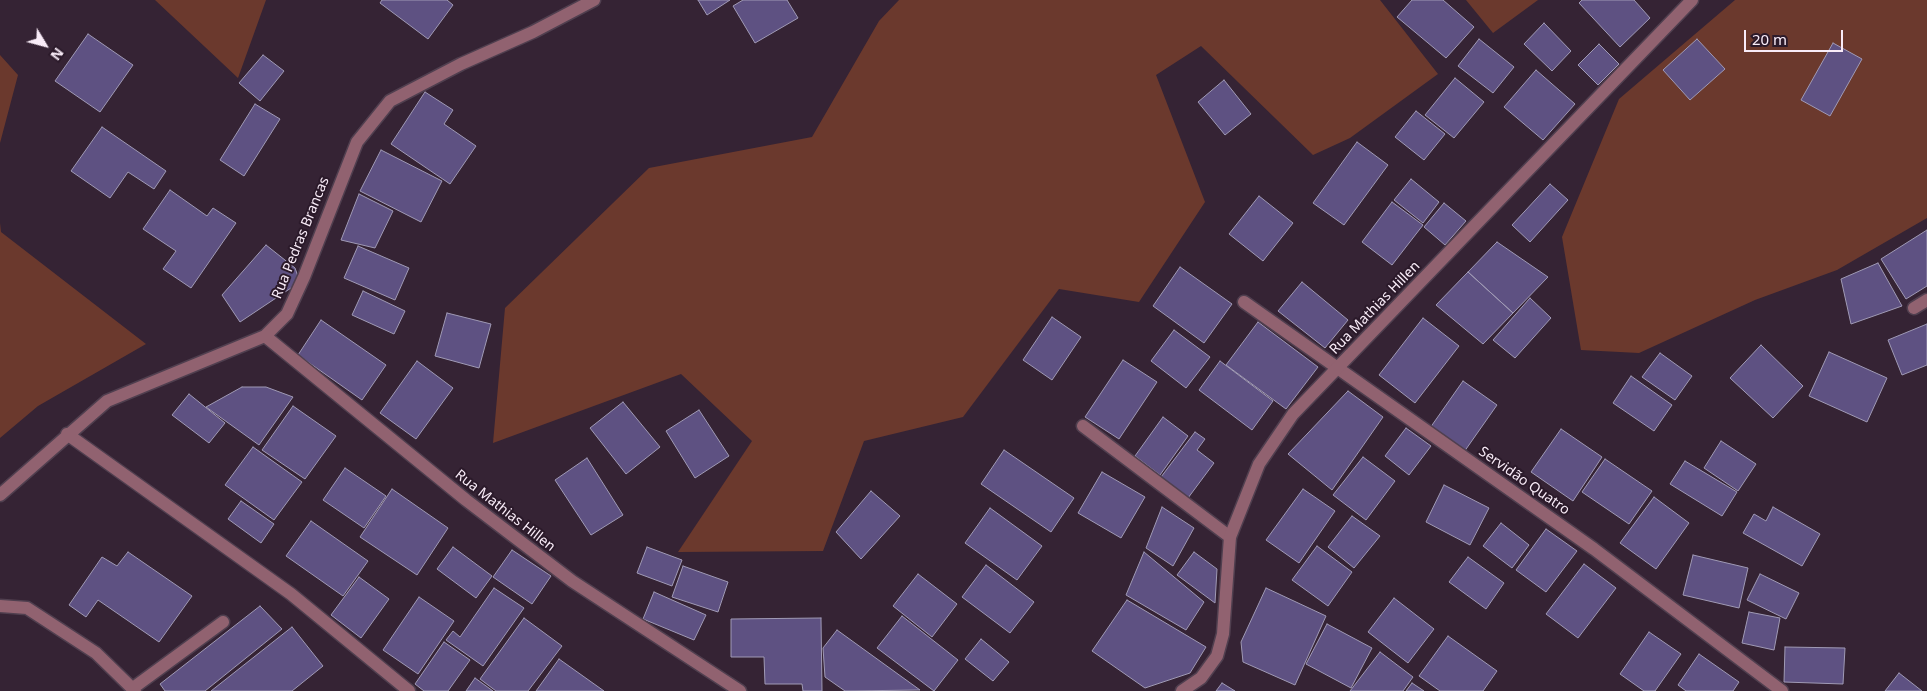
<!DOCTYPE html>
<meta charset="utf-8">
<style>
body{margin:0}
#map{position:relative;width:1927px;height:691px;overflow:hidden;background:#352334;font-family:"Noto Sans",sans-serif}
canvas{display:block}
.north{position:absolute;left:20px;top:20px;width:50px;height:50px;-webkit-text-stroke:4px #2b1a2a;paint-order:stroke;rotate:127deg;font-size:14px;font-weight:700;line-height:20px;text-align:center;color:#f9ecf8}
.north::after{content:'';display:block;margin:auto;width:18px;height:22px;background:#f9ecf8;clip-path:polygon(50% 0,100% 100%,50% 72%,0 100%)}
.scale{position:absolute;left:1744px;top:30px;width:99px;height:22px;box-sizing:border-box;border:2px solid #f9ecf8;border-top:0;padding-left:6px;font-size:15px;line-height:18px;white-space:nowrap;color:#f9ecf8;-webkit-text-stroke:4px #2b1a2a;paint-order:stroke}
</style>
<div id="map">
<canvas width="1927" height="691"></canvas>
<div class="north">N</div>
<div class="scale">20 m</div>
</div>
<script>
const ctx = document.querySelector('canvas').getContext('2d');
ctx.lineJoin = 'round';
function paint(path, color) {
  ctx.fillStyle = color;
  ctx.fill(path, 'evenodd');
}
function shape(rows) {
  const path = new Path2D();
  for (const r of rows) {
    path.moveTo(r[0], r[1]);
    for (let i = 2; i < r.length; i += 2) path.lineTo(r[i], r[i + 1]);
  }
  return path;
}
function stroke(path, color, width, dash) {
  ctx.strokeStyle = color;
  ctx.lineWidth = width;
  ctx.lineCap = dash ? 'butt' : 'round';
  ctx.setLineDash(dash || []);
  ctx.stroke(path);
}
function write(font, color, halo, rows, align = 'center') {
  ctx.font = font + ' "Noto Sans",sans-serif';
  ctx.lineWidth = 4;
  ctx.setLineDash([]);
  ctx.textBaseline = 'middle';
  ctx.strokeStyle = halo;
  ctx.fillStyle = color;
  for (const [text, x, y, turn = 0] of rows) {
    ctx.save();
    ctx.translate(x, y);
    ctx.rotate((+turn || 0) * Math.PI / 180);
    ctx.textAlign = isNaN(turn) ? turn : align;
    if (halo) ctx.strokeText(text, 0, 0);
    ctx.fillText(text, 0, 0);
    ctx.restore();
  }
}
const green = shape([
 [155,0,266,0,238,78],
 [899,0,1380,0,1438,74,1350,138,1313,155,1201,46,1156,75,1205,202,1139,302,1059,289,963,417,864,441,823,551,678,552,752,441,681,374,493,443,505,308,649,168,812,137,879,21],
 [1466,0,1538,0,1493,33],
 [1735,0,1927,0,1927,218,1837,270,1755,300,1639,353,1581,350,1562,237,1619,99],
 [0,55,18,75,0,143],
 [0,223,1,232,146,344,38,406,0,438]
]);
const building = shape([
 [382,0,447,0,453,5,428,39,380,3,382,0],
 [698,0,730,0,707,15,698,0],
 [743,0,787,0,798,18,755,43,733,6,743,0],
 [1412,0,1443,0,1474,27,1446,58,1397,17,1412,0],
 [1582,0,1634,0,1650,18,1620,47,1579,3,1582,0],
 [1544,23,1571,51,1552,71,1524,44,1544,23],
 [88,34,133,65,100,112,55,81,88,34],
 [1479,39,1514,67,1493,93,1458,66,1479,39],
 [1697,39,1725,69,1690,100,1663,70,1697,39],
 [1833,43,1862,59,1830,116,1801,100,1833,43],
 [1599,44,1619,64,1598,85,1578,65,1599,44],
 [263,55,284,71,260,101,239,83,263,55],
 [1536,70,1575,104,1543,140,1504,107,1536,70],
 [1455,78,1484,102,1454,138,1425,115,1455,78],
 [1224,80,1251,114,1225,135,1198,102,1224,80],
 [425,92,453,110,444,124,476,146,450,184,391,144,425,92],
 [255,104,280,119,244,176,220,160,255,104],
 [1416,111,1445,134,1424,160,1395,137,1416,111],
 [102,127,166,171,154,189,128,172,110,198,71,171,102,127],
 [1357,142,1388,165,1344,225,1313,203,1357,142],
 [381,150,442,181,421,222,360,191,381,150],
 [1411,179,1439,202,1423,223,1394,200,1411,179],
 [1550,184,1568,200,1530,242,1512,225,1550,184],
 [170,190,207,216,213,208,236,223,191,288,163,269,176,251,143,229,170,190],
 [359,194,393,211,375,248,341,240,359,194],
 [1259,196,1293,223,1263,261,1229,234,1259,196],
 [1392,202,1423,225,1392,265,1362,242,1392,202],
 [1444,203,1466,221,1445,245,1424,227,1444,203],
 [1927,230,1927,286,1906,299,1881,259,1927,230],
 [1497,242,1548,277,1513,313,1468,272,1497,242],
 [266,245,295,268,300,282,240,322,222,295,266,245],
 [358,246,409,268,395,300,344,278,358,246],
 [1878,263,1902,306,1851,324,1841,279,1878,263],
 [1180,267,1232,304,1204,343,1153,306,1180,267],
 [1468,272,1513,313,1483,344,1436,305,1468,272],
 [1302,282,1348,320,1325,348,1278,311,1302,282],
 [363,291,405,311,394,334,352,315,363,291],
 [1530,298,1551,318,1515,358,1493,340,1530,298],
 [447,313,491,324,479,368,435,356,447,313],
 [1052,317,1081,337,1052,380,1023,360,1052,317],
 [1423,318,1459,346,1415,403,1379,375,1423,318],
 [321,320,386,365,362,400,298,355,321,320],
 [1258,322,1318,367,1286,409,1226,365,1258,322],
 [1927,324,1927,365,1902,375,1888,340,1927,324],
 [1174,330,1210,357,1186,388,1151,361,1174,330],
 [1761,345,1803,386,1773,418,1730,378,1761,345],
 [1829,352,1887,378,1867,422,1809,396,1829,352],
 [1660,353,1692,376,1675,400,1642,377,1660,353],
 [1123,360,1157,382,1119,439,1085,417,1123,360],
 [417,361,453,388,416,439,380,413,417,361],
 [1220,361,1273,401,1252,430,1199,390,1220,361],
 [1631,376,1672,405,1654,431,1613,403,1631,376],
 [1463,381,1497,405,1464,452,1430,428,1463,381],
 [242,387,266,387,293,397,259,445,206,407,242,387],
 [1348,391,1383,417,1332,490,1288,454,1348,391],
 [189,394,225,423,209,443,172,415,189,394],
 [623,402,660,447,626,474,590,428,623,402],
 [293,406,336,436,305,479,262,450,293,406],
 [699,410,729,456,695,478,666,431,699,410],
 [1163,417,1188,436,1160,475,1135,456,1163,417],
 [1406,428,1431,446,1409,475,1385,456,1406,428],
 [1561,429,1602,457,1573,501,1531,472,1561,429],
 [1195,432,1205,439,1197,450,1214,463,1188,498,1161,477,1195,432],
 [1721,441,1756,464,1738,491,1704,468,1721,441],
 [253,447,302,482,274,520,225,485,253,447],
 [1004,450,1074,498,1051,532,981,484,1004,450],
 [1363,457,1395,481,1366,520,1333,495,1363,457],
 [587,458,623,515,591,535,555,480,587,458],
 [1605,459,1652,491,1629,524,1582,492,1605,459],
 [1685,461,1737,492,1722,516,1670,484,1685,461],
 [345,468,386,496,364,528,323,500,345,468],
 [1102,472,1145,497,1121,538,1078,513,1102,472],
 [1444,485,1489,508,1470,545,1426,522,1444,485],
 [392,489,448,528,417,575,360,537,392,489],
 [1303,489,1335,511,1299,563,1266,540,1303,489],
 [871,491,900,516,861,559,836,532,871,491],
 [1654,497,1689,523,1656,569,1620,543,1654,497],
 [241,501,274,524,261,543,228,519,241,501],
 [1162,507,1194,528,1173,566,1146,548,1162,507],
 [1773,507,1820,534,1802,566,1743,533,1754,514,1766,521,1773,507],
 [990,508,1042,546,1017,580,965,543,990,508],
 [1352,516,1380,536,1354,568,1328,547,1352,516],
 [311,521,368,561,343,596,286,556,311,521],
 [1501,523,1529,545,1512,568,1483,546,1501,523],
 [1546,529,1577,551,1546,592,1516,570,1546,529],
 [1317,546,1352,572,1328,606,1292,580,1317,546],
 [453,547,492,576,476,598,437,569,453,547],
 [647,547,682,560,672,586,637,573,647,547],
 [512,550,551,576,532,604,493,577,512,550],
 [128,552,192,596,159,642,98,600,86,617,69,605,102,557,117,566,128,552],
 [1144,552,1204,602,1186,630,1126,595,1144,552],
 [1194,552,1217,569,1215,603,1177,575,1194,552],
 [1693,555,1748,568,1739,608,1683,595,1693,555],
 [1468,557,1504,583,1486,609,1449,582,1468,557],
 [1584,564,1616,588,1578,638,1546,614,1584,564],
 [986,565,1034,602,1010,633,962,597,986,565],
 [683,566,728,582,718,612,672,597,683,566],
 [918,574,957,604,932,637,893,606,918,574],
 [1760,574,1799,593,1786,619,1747,600,1760,574],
 [359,577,389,599,361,638,331,615,359,577],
 [494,588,524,608,483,666,446,640,453,631,460,637,494,588],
 [1266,588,1326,616,1295,685,1243,662,1241,642,1266,588],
 [654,592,706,615,694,640,643,619,654,592],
 [419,597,454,621,418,674,383,650,419,597],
 [1394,598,1434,629,1408,663,1368,632,1394,598],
 [1127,600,1206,647,1190,673,1145,688,1092,651,1127,600],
 [260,606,282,629,205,691,165,691,160,684,260,606],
 [1749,612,1780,618,1774,650,1742,643,1749,612],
 [902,616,958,660,934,691,877,648,902,616],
 [524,618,562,646,528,691,496,691,480,679,524,618],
 [821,618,822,691,803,691,802,684,765,684,764,657,731,657,731,619,821,618],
 [1327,624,1372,648,1351,688,1306,664,1327,624],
 [292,627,323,666,292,691,211,691,292,627],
 [837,630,920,690,845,691,825,677,823,648,837,630],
 [1649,632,1681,654,1655,691,1644,691,1620,674,1649,632],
 [1448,636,1497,671,1483,691,1440,691,1419,676,1448,636],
 [981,639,1009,662,993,681,965,659,981,639],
 [444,642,470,660,448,691,424,691,415,684,444,642],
 [1785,647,1845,648,1843,684,1784,682,1785,647],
 [1380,652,1413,677,1403,691,1350,691,1380,652],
 [1699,654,1739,682,1733,691,1686,691,1678,685,1699,654],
 [559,659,604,691,536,691,559,659],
 [1899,673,1922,691,1885,691,1899,673],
 [475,678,493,691,466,691,475,678],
 [1222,683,1235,691,1216,691,1222,683],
 [1412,683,1424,691,1406,691,1412,683]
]);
const service = shape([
 [1244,302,1594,549,1782,691],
 [1083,426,1230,537]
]);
const minor = shape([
 [1914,308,1927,300],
 [265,336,466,500,572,581,740,691],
 [67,434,291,594,409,691],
 [0,495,107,401,265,336,287,314,304,277,357,142,390,101,461,64,533,32,594,0],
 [0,606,27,608,96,653,135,691],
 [133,688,223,622],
 [1182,691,1201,678,1217,656,1223,634,1230,537,1259,464,1293,414,1692,0]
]);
const streetNames = [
 ["Rua Pedras Brancas",301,238,-68],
 ["Rua Mathias Hillen",1375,308,-46],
 ["Servidão Quatro",1524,481,35],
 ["Rua Mathias Hillen",505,511,38]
];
paint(green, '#6b392d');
paint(building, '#5e5182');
stroke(building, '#a09ab5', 1);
stroke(service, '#503f4f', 15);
stroke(minor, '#503f4f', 15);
stroke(service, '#916270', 12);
stroke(minor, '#916270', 12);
write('14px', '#f9ecf8', '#2b1a2a', streetNames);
</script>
